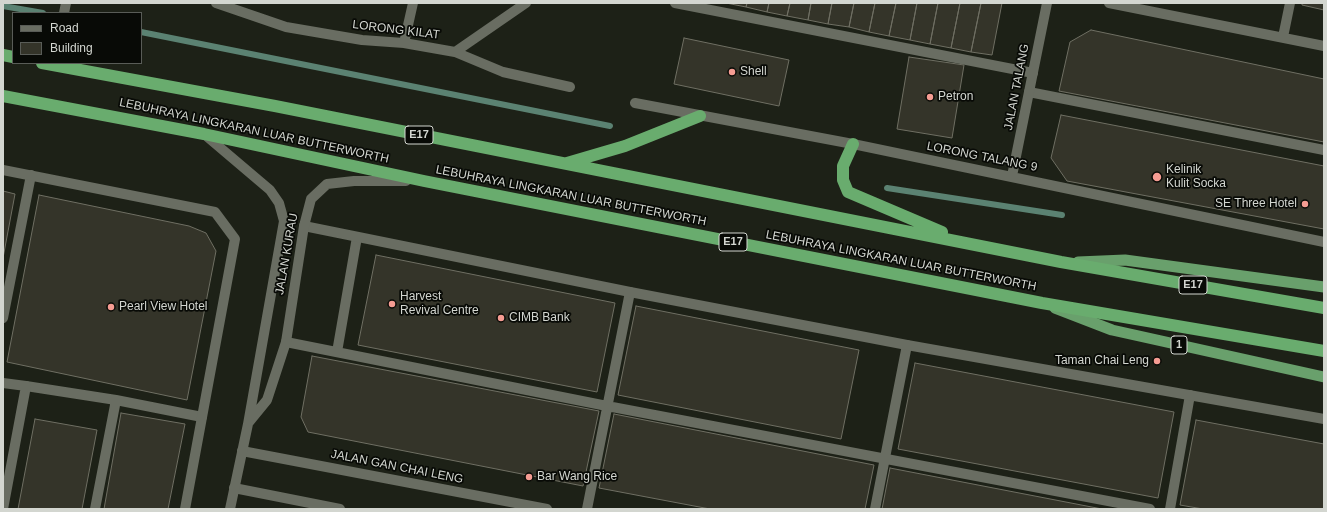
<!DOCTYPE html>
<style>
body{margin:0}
#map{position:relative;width:1327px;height:512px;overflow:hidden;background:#1d2117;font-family:Arial,sans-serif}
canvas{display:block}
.frame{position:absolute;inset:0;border:4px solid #d3d6d0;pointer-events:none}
.legend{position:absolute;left:12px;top:12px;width:130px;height:52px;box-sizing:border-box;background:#080a06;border:1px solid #595c57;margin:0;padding:5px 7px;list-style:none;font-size:12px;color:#d3d6d0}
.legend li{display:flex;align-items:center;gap:8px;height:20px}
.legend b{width:20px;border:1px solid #595c57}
</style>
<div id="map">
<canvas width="1327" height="512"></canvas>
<div class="frame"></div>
<ul class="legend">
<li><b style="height:5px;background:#696d62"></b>Road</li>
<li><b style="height:11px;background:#343429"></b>Building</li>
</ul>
</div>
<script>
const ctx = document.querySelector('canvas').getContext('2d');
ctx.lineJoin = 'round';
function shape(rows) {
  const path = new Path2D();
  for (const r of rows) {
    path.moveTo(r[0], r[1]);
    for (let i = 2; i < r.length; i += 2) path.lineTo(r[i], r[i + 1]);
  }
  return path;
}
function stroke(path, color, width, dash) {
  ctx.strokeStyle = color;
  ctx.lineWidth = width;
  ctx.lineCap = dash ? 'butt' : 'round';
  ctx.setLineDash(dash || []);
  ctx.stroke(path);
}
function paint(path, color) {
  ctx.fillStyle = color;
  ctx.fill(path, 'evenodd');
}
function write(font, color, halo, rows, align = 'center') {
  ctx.font = font + ' Arial,sans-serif';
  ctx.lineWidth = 3.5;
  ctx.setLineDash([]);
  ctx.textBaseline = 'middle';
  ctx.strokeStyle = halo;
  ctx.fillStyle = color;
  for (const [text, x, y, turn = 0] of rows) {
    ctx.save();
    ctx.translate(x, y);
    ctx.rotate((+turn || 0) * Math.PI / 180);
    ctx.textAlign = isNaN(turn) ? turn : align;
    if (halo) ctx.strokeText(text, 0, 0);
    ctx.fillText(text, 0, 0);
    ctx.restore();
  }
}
const stream = shape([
 [3,6,43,13],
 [141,32,610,126],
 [887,188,1062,215]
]);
const building = shape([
 [726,3,747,3,746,7,726,3],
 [747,3,769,3,767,12,746,7,747,3],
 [769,3,790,3,787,16,767,12,769,3],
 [790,3,811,3,808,20,787,16,790,3],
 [811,3,832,3,828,24,808,20,811,3],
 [832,3,854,3,849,27,828,24,832,3],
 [854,3,875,3,869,32,849,27,854,3],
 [875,3,896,3,889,36,869,32,875,3],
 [896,3,917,3,910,40,889,36,896,3],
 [917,3,938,3,930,44,910,40,917,3],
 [938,3,960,3,951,48,930,44,938,3],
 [960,3,981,3,971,52,951,48,960,3],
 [981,3,1002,3,992,55,971,52,981,3],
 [1302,3,1324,3,1324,10,1302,5,1302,3],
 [1091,30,1324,79,1324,142,1059,91,1070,42,1091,30],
 [684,38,789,60,779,106,674,84,684,38],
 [909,57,964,65,952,138,897,129,909,57],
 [1061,115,1324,166,1324,229,1067,181,1051,158,1061,115],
 [3,191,15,194,3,258,3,191],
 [39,195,189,226,206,233,216,251,187,400,7,362,39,195],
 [376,255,615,303,597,392,358,345,376,255],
 [636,306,859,350,841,439,618,395,636,306],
 [312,356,599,411,583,486,308,432,301,417,312,356],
 [915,363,1174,412,1158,498,898,449,915,363],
 [121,413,185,424,168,509,104,509,121,413],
 [614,414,874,465,865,509,710,509,599,488,614,414],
 [35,419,97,430,82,509,18,509,35,419],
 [1196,420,1324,444,1324,509,1203,509,1180,505,1196,420],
 [890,468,1102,509,882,509,890,468]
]);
const service = shape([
 [675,3,1033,73],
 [1029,92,1324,150],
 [3,318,31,175],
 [286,342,607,406,1150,509],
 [337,352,357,237],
 [26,386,116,400,202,417],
 [95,509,116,400],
 [587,509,630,292],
 [875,509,907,345],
 [1170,509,1190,395]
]);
const minor = shape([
 [216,3,286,27,362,40,404,43,455,52,503,72,570,87],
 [1109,3,1324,46],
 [64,13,66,3],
 [1283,37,1290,3],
 [404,43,413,3],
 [455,52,526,3],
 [635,103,853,144,1324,242],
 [3,170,215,212,235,239,185,509],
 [1012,176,1047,3],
 [304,226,630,292,907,345,1324,419],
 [3,383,26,386,3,509],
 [242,451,547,509],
 [234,488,340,509]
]);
const tertiary = shape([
 [204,134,270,190,279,203,284,221,248,424,230,509],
 [249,422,267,400,286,342,304,226,311,199,327,184,354,181,406,181]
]);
const trunk = shape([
 [1078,262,1125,260,1324,287],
 [1055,308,1112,330,1324,377]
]);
const motorway = shape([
 [3,55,13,57],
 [42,63,275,106,1061,262,1324,308],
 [3,96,204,134,424,181,1042,303,1324,351],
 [853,144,843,166,843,180,848,192,942,232],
 [567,163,625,146,700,116]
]);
const markers = [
 [732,72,4,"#f59c92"],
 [930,97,4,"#f59c92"],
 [1157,177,5,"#f59c92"],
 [1305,204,4,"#f59c92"],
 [392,304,4,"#f59c92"],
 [111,307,4,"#f59c92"],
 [501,318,4,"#f59c92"],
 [1157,361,4,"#f59c92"],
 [529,477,4,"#f59c92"]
];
const shields = [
 [419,135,28],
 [733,242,28],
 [1193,285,28],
 [1179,345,16]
];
const shieldNames = [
 ["E17",419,135],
 ["E17",733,242],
 ["E17",1193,285],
 ["1",1179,345]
];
const streetNames = [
 ["LORONG KILAT",396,30,7],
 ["JALAN TALANG",1017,87,-79],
 ["LEBUHRAYA LINGKARAN LUAR BUTTERWORTH",254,131,12],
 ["LORONG TALANG 9",982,157,11],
 ["LEBUHRAYA LINGKARAN LUAR BUTTERWORTH",571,196,11],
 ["JALAN KURAU",287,254,-80],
 ["LEBUHRAYA LINGKARAN LUAR BUTTERWORTH",901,261,11],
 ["JALAN GAN CHAI LENG",397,467,11]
];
const poiNames = [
 ["Shell",740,72],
 ["Petron",938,97],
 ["Kelinik",1166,170],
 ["Kulit Socka",1166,184],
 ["SE Three Hotel",1297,204,"right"],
 ["Harvest",400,297],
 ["Revival Centre",400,311],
 ["Pearl View Hotel",119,307],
 ["CIMB Bank",509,318],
 ["Taman Chai Leng",1149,361,"right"],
 ["Bar Wang Rice",537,477]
];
stroke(stream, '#5b8272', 6);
paint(building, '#343429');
stroke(building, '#6f6f63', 1);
stroke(service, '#696d62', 10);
stroke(minor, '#696d62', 10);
stroke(tertiary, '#696d62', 10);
stroke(trunk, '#69a06c', 11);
stroke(motorway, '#69ac6e', 12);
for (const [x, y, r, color] of markers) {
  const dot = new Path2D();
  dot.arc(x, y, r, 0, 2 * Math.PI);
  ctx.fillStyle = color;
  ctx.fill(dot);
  stroke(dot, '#080a06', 1.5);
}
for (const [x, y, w] of shields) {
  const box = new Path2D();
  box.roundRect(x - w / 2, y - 9, w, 18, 3);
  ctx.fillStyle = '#080a06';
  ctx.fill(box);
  stroke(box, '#d3d6d0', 1);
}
write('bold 11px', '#d3d6d0', null, shieldNames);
write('12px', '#d3d6d0', '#080a06', streetNames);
write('12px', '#d3d6d0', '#080a06', poiNames, 'left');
</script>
